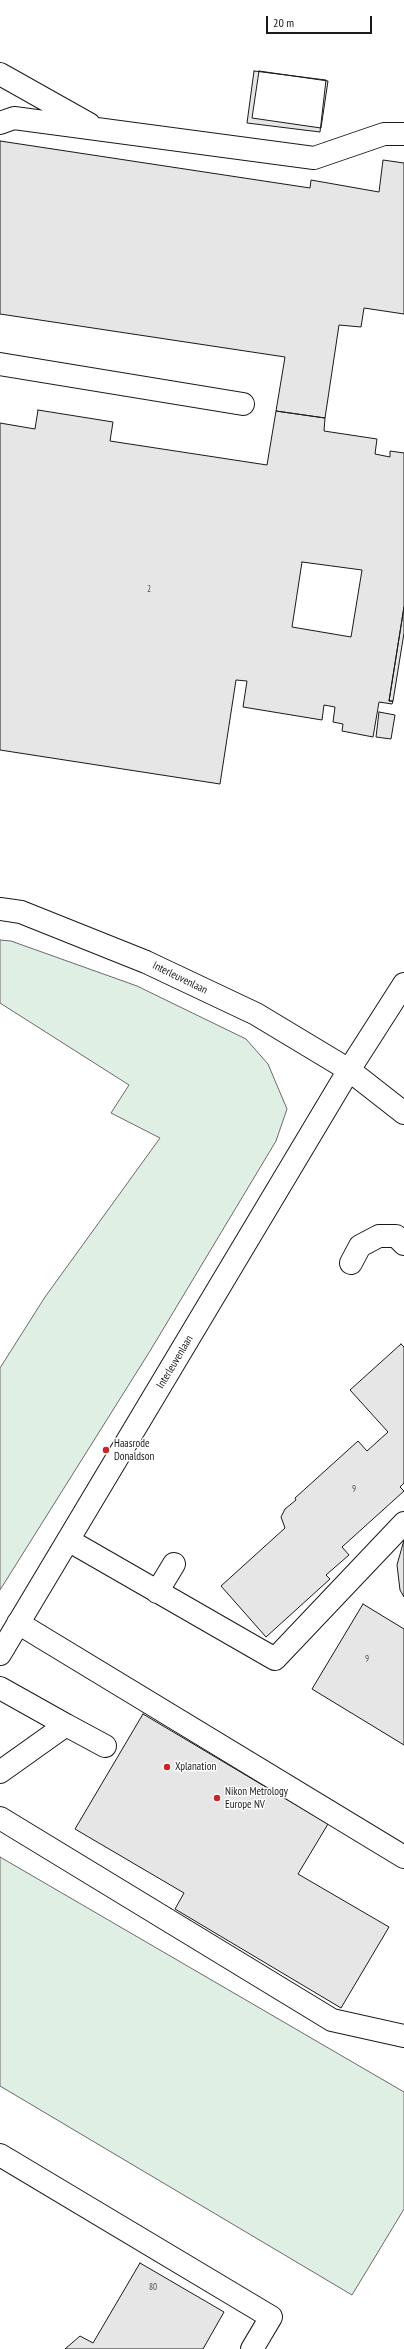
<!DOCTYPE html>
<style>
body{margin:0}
#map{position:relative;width:404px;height:2349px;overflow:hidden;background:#fff;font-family:"PT Sans Narrow",sans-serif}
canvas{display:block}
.scale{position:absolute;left:266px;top:16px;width:106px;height:18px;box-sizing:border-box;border:2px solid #1a1a1a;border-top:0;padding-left:5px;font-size:12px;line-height:14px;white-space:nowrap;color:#1a1a1a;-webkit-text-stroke:3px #fff;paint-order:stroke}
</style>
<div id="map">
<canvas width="404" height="2349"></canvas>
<div class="scale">20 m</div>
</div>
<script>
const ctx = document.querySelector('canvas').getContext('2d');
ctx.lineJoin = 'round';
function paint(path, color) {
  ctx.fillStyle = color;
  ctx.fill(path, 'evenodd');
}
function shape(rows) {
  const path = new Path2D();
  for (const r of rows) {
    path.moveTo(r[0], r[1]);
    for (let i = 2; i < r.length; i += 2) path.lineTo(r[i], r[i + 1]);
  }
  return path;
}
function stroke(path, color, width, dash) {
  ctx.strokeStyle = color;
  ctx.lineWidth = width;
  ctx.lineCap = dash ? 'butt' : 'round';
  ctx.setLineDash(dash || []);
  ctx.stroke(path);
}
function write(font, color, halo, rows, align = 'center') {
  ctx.font = font + ' "PT Sans Narrow",sans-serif';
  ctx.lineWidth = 3;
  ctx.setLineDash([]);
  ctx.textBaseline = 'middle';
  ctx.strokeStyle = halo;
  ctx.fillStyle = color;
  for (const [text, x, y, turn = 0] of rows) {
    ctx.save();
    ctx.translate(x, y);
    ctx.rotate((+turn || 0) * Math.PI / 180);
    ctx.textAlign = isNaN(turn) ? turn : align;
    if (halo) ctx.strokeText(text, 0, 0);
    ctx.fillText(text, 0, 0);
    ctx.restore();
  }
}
const green = shape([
 [0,940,11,941,137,986,246,1039,268,1064,287,1109,276,1141,150,1351,0,1590,0,1368,45,1297,160,1138,111,1113,129,1085,0,1003,0,940],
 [0,1857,404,2092,404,2209,352,2295,0,2086,0,1857]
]);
const building = shape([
 [254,71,326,80,320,132,247,123,254,71],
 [259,71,328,81,321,128,252,118,259,71],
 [0,141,310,188,311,180,379,192,383,160,404,163,404,314,364,308,361,327,339,325,325,418,276,411,285,357,0,314,0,141],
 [38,410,113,422,110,441,267,465,276,411,325,418,324,431,377,439,375,454,390,457,390,451,404,453,404,607,389,701,393,701,392,704,379,702,373,737,342,731,343,724,333,722,335,707,324,705,322,720,243,707,247,681,236,680,220,784,0,750,0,423,35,429,38,410],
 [302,562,362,570,351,637,292,627,302,562],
 [404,607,404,633,393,701,389,701,404,607],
 [379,712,395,715,391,739,376,737,379,712],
 [401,1344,404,1347,404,1483,400,1487,404,1491,342,1547,349,1555,326,1575,330,1579,266,1637,221,1586,285,1528,281,1517,285,1509,296,1500,295,1498,358,1441,367,1451,388,1432,350,1390,401,1344],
 [404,1540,404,1597,400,1590,397,1565,404,1540],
 [363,1604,404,1629,404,1745,312,1689,363,1604],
 [143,1714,328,1824,298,1874,389,1927,341,2008,175,1909,184,1893,75,1829,143,1714],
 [140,2263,224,2312,203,2349,65,2349,80,2336,93,2343,140,2263]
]);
const minor = shape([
 [0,74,89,124],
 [0,123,14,118,314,158,384,134,404,134],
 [0,364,243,404],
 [0,909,21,912,146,962,256,1014,349,1070,404,1113],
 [351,1263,360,1246,379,1236,396,1236,404,1244],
 [68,1540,275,1659,404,1523],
 [157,1592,174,1564],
 [18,1623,404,1857],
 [0,1654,349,1070,404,984],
 [0,1688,66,1725,0,1772],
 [66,1725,105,1746],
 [0,1818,332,2020,404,2036],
 [0,2155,271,2317,252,2349]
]);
const markers = [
 [106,1450,4,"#c62828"],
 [167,1767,4,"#c62828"],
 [217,1798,4,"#c62828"]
];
const numberNames = [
 ["2",149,589],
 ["9",354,1489],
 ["9",367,1659],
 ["80",153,2287]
];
const streetNames = [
 ["Interleuvenlaan",180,978,26],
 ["Interleuvenlaan",175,1362,-59]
];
const poiNames = [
 ["Haasrode",114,1444],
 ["Donaldson",114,1457],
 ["Xplanation",175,1767],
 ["Nikon Metrology",225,1792],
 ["Europe NV",225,1805]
];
paint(green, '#e0efe3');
stroke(green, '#6a6a6a', 1);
paint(building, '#e6e6e6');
stroke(building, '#1a1a1a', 1);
stroke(minor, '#1a1a1a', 24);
stroke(minor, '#fff', 22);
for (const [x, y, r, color] of markers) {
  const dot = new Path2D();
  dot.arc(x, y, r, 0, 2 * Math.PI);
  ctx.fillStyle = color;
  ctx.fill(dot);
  stroke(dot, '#fff', 1.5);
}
write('9px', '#4d4d4d', null, numberNames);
write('11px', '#1a1a1a', '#fff', streetNames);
write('11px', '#1a1a1a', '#fff', poiNames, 'left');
</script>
